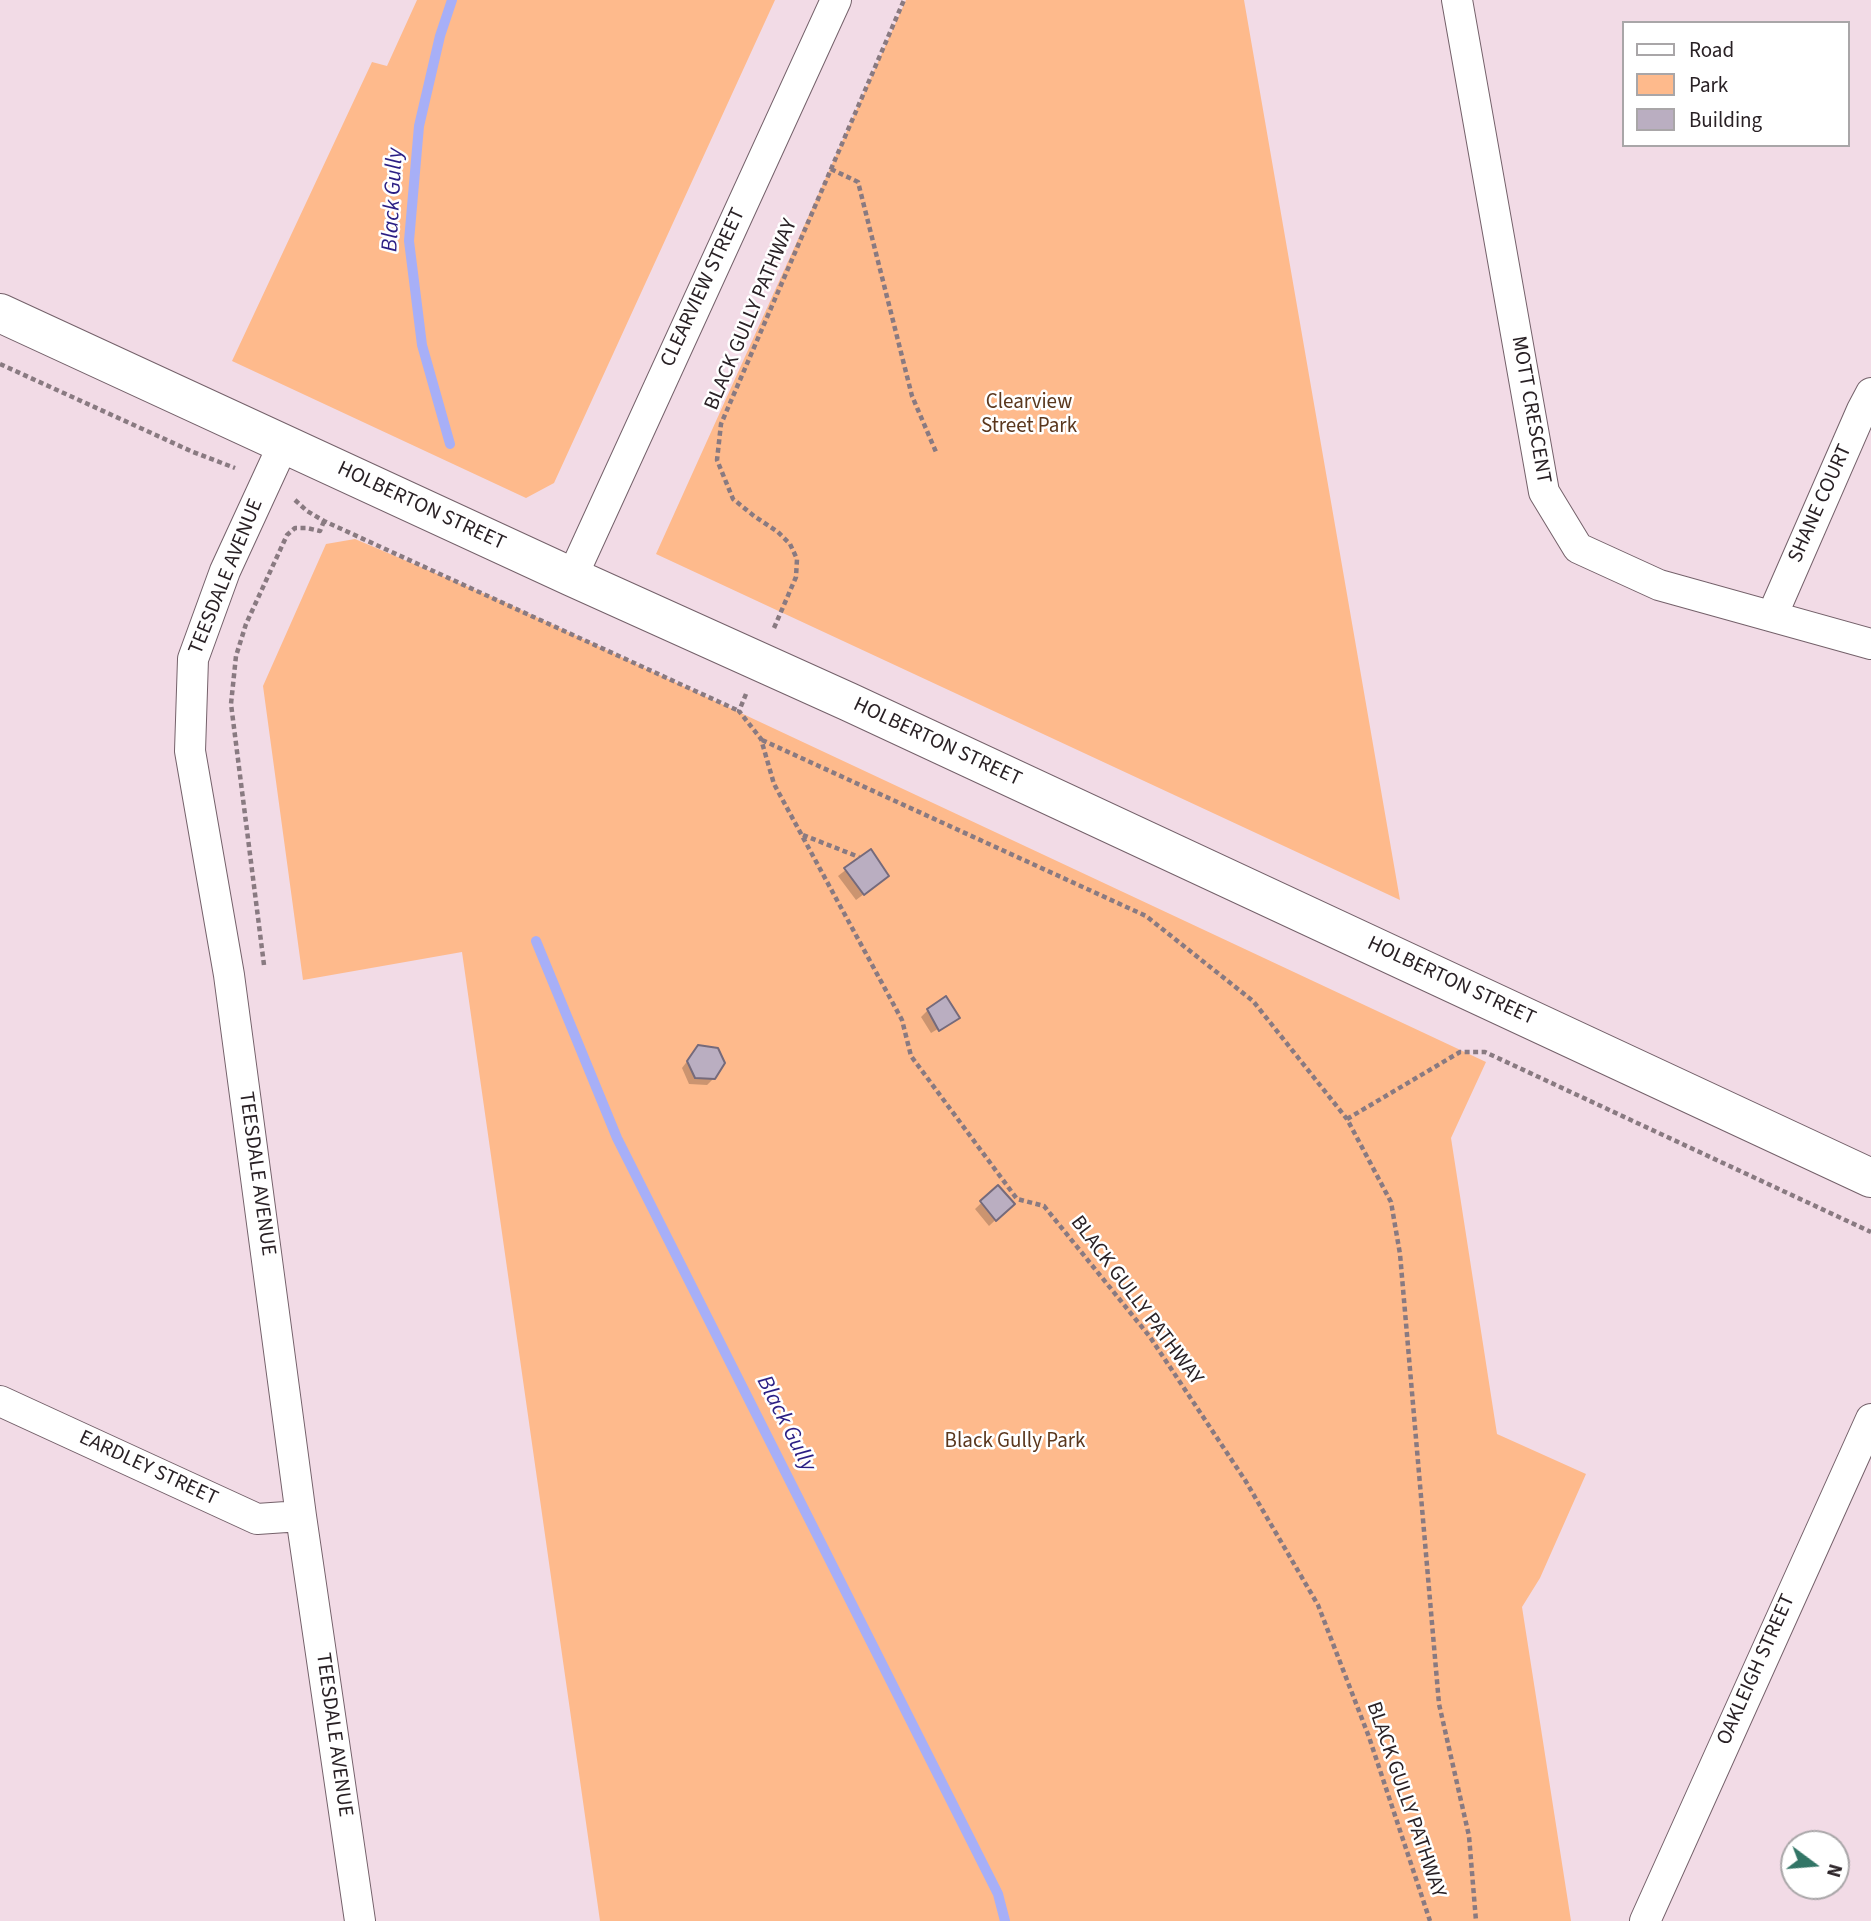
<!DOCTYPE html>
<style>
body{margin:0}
#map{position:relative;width:1871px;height:1921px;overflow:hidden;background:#f2dbe6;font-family:"Source Sans 3",sans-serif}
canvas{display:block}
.legend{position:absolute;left:1622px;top:21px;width:228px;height:126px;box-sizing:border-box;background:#fff;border:2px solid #a9a6a8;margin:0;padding:9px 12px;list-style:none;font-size:21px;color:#292125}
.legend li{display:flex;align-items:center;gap:14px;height:35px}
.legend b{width:35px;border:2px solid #a9a6a8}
.north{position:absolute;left:1780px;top:1830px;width:70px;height:70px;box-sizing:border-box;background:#fff;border:2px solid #a9a6a8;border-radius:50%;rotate:106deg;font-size:19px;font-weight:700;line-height:28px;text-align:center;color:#292125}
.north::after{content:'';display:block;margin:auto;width:24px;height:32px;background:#327566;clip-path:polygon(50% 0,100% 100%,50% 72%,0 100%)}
</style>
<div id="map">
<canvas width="1871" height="1921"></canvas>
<ul class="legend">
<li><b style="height:9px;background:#fff"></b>Road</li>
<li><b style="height:19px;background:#feba8c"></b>Park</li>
<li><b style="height:19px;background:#baaec1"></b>Building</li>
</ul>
<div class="north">N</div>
</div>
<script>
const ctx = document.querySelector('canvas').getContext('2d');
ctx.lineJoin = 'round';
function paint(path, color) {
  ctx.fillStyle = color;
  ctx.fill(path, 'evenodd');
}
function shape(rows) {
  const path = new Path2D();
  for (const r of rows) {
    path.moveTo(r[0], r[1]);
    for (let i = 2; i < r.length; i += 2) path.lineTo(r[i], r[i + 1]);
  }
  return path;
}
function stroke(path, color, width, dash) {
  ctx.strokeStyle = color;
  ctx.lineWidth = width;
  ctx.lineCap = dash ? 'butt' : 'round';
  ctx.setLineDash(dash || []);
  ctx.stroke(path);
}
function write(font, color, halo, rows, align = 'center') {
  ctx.font = font + ' "Source Sans 3",sans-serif';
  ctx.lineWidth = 5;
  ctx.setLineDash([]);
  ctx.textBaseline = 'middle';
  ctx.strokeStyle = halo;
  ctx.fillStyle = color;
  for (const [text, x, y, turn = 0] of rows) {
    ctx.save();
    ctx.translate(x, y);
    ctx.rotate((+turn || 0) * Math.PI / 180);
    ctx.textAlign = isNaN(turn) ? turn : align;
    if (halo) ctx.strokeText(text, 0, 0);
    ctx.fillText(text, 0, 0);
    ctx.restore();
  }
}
const green = shape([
 [417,0,775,0,554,483,526,498,232,361,372,62,387,66],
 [906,0,1244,0,1400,900,656,554],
 [355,539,506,603,1486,1062,1451,1138,1497,1434,1586,1474,1540,1578,1522,1607,1571,1921,600,1921,462,952,303,980,263,686,326,544]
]);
const shadow = shape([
 [870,851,880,882,856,900,838,876],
 [928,1010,953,1020,931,1033,921,1017],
 [698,1047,714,1078,707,1085,689,1084,682,1068],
 [998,1187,1006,1210,989,1226,975,1209]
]);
const stream = shape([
 [450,444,422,345,409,241,419,126,440,36,452,0],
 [536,941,617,1138,998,1894,1005,1921]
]);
const building = shape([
 [871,849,889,876,864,895,844,868,871,849],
 [946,996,960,1018,939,1031,927,1009,946,996],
 [698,1045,718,1048,725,1063,715,1079,695,1078,687,1061,698,1045],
 [998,1185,1015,1204,996,1221,980,1201,998,1185]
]);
const path = shape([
 [831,169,858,182,912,396,936,452],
 [0,364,193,452,235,468],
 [295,500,307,511,324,521,739,711],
 [774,628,796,577,797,559,790,544,778,532,754,516,733,499,717,460,721,424,904,0],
 [746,694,739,711,761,739,774,784,902,1020,911,1056,1017,1199,1044,1206,1150,1337,1245,1480,1318,1605,1369,1737,1430,1921],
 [762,740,1146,916,1253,1001,1347,1119,1391,1202,1400,1254,1439,1704,1469,1836,1476,1921],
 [803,835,859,857],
 [264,965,231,704,236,656,246,624,287,535,295,528,307,528,320,531,324,521],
 [1347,1119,1460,1052,1485,1052,1871,1232]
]);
const street = shape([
 [1457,0,1544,492,1578,548,1659,585,1871,644],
 [284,443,225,571,193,659,190,751,229,975,301,1516,360,1921],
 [572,577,836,0],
 [1772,616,1862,410,1871,393],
 [0,1401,257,1519,301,1516],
 [1645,1921,1871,1419]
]);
const secondary = shape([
 [0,313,572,577,849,702,1871,1178]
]);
const streetNames = [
 ["CLEARVIEW STREET",704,288,-65],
 ["BLACK GULLY PATHWAY",752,315,-67],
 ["MOTT CRESCENT",1530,410,80],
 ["SHANE COURT",1821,504,-66],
 ["HOLBERTON STREET",421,507,25],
 ["TEESDALE AVENUE",227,577,-68],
 ["HOLBERTON STREET",937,743,25],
 ["HOLBERTON STREET",1451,982,25],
 ["TEESDALE AVENUE",256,1174,82],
 ["BLACK GULLY PATHWAY",1136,1301,53],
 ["EARDLEY STREET",148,1469,25],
 ["OAKLEIGH STREET",1757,1670,-66],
 ["TEESDALE AVENUE",333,1735,82],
 ["BLACK GULLY PATHWAY",1405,1800,71]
];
const parkNames = [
 ["Clearview",1029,403],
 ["Street Park",1029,427],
 ["Black Gully Park",1015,1442]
];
const waterNames = [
 ["Black Gully",394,200,-87],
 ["Black Gully",785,1424,63]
];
paint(green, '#feba8c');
paint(shadow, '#0003');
stroke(stream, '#a7aff7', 10);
paint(building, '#baaec1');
stroke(building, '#756a7b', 2);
stroke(street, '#74616a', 32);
stroke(secondary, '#74616a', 40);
stroke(path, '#897a81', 4.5, [5, 3.5]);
stroke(street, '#fff', 30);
stroke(secondary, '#fff', 38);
write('21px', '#292125', '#fff', streetNames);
write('21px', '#5a371d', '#fff', parkNames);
write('italic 23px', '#2b1f84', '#fff', waterNames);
</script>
